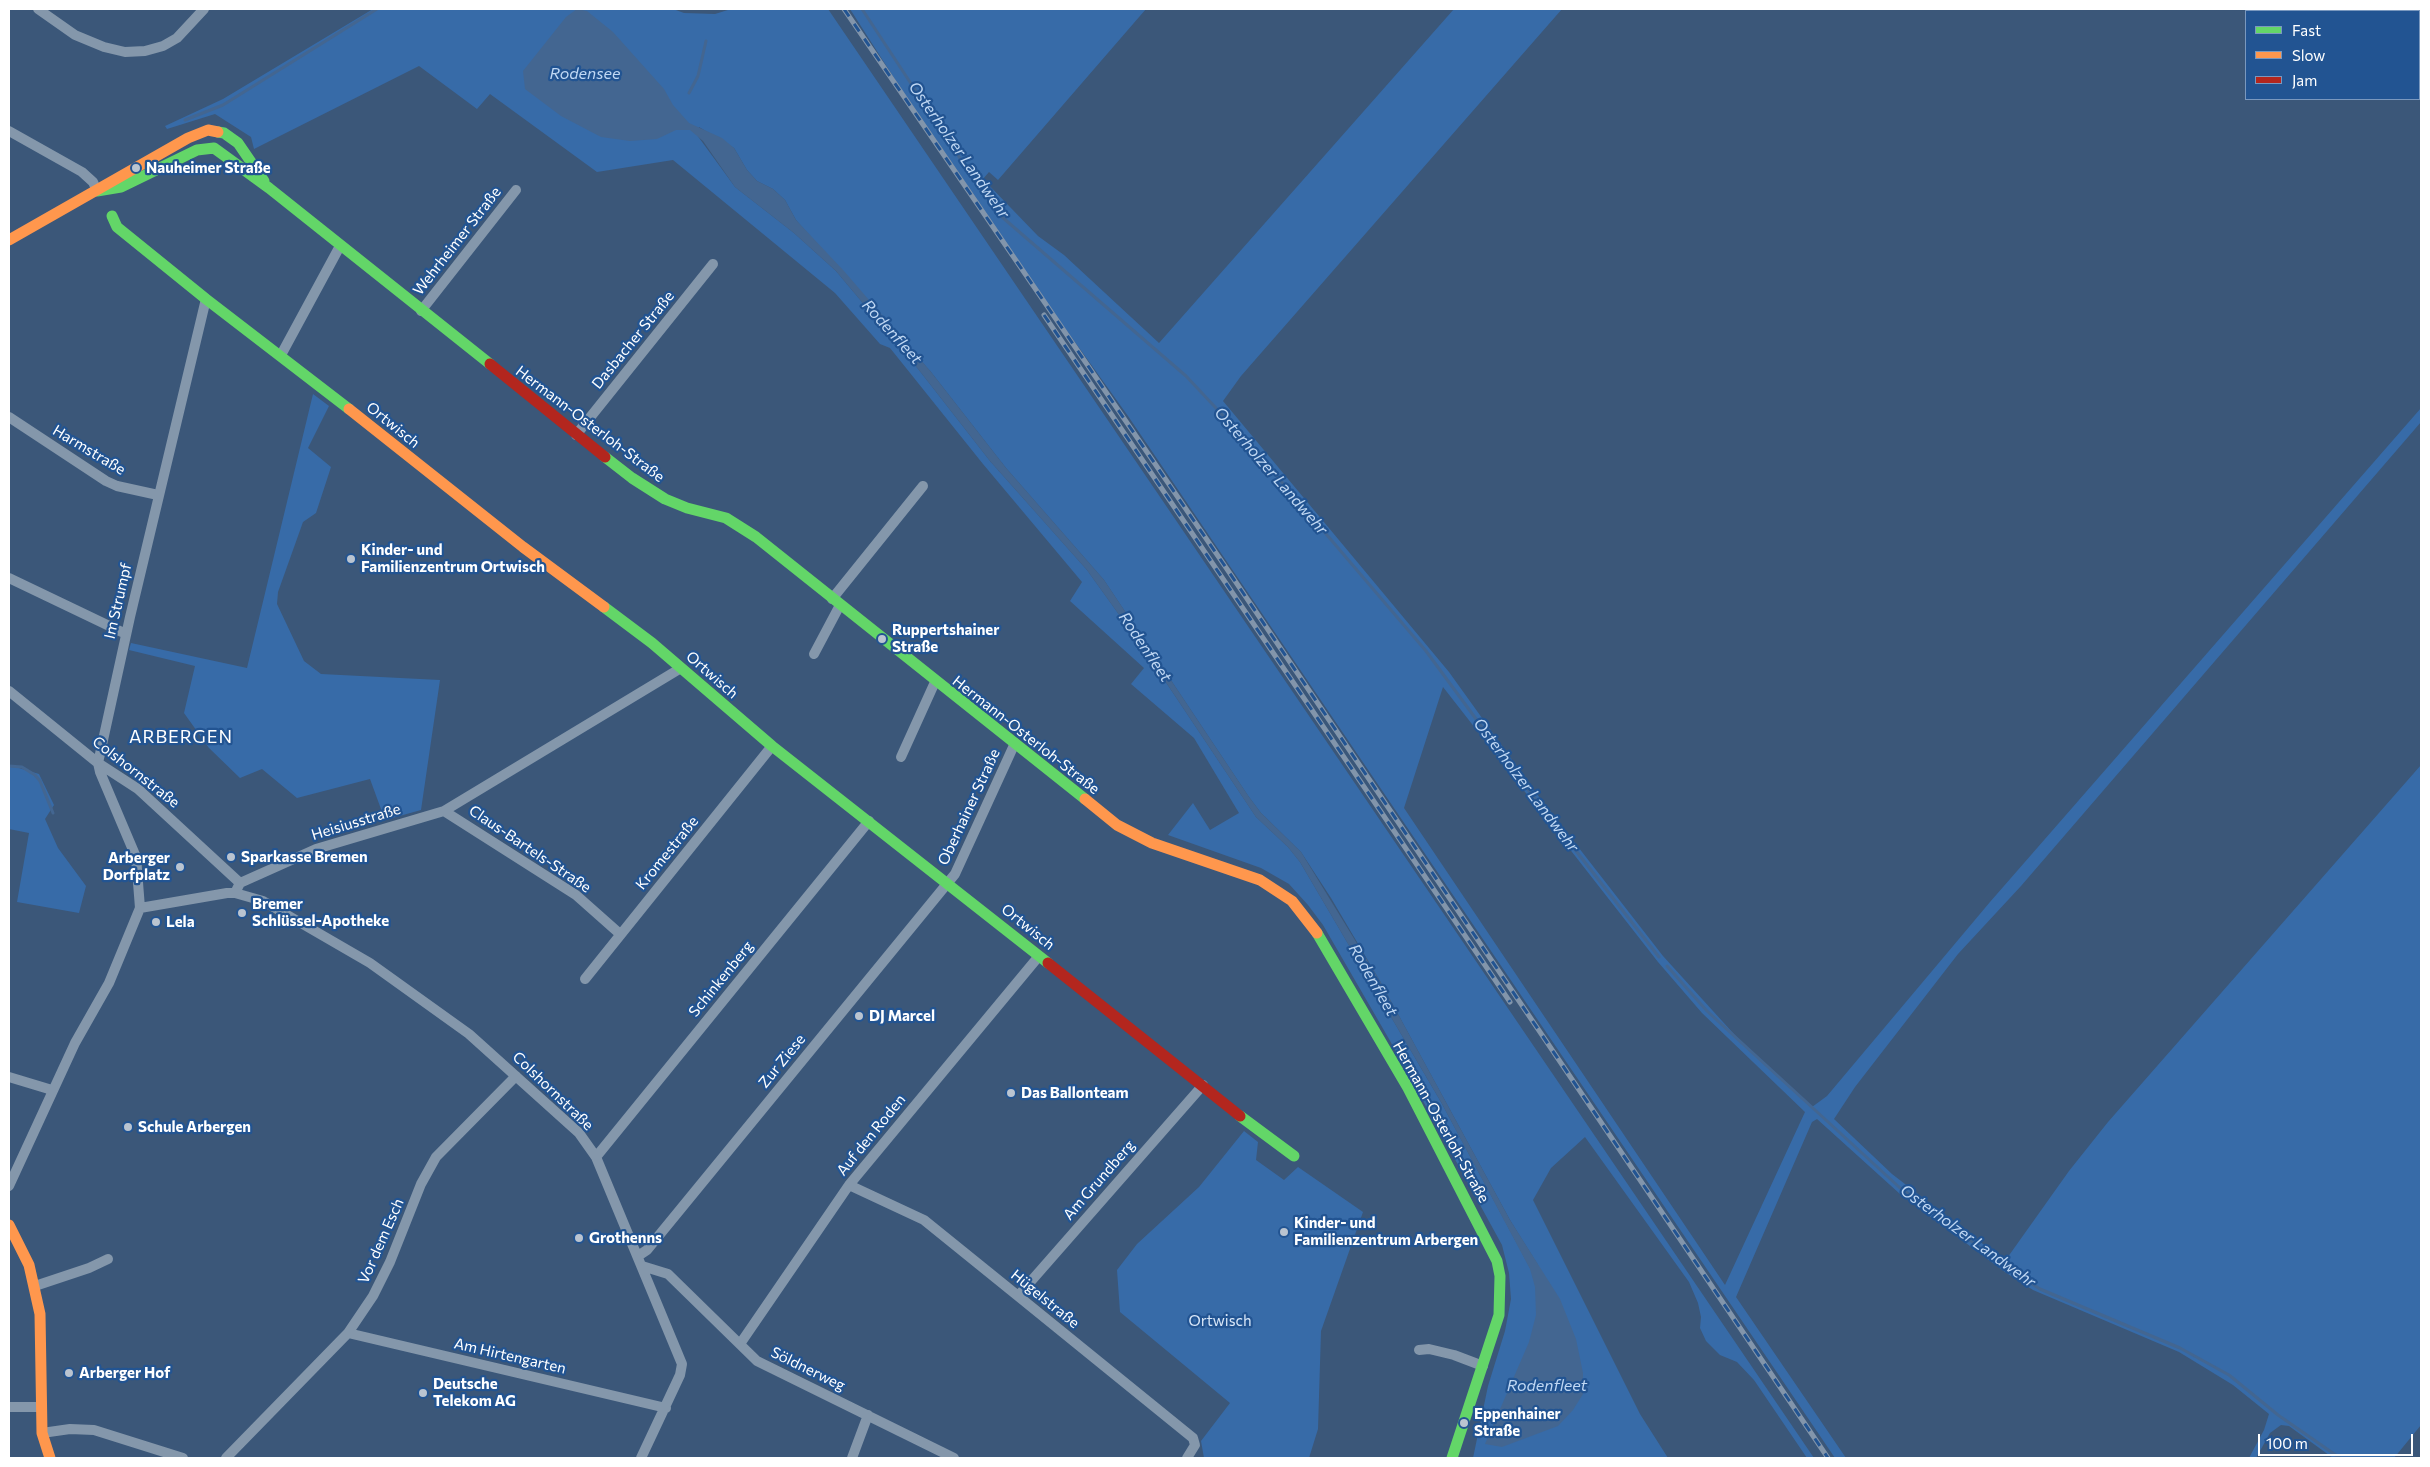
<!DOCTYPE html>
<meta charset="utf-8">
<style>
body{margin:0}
#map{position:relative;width:2430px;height:1467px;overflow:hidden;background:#3b5779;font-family:Commissioner,sans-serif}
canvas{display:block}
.frame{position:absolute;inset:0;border:10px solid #fff;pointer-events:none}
.legend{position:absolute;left:2245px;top:10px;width:175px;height:90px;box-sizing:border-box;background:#225492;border:1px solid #7a98be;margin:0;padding:6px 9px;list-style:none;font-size:15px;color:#fff}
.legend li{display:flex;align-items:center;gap:10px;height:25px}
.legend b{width:25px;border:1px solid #7a98be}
.scale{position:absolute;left:2258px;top:1434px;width:155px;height:22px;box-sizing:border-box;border:2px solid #fff;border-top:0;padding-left:6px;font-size:15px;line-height:18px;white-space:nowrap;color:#fff;-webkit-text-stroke:4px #225492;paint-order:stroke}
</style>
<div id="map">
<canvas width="2430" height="1467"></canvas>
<div class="frame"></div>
<ul class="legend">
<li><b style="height:6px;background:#63d668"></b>Fast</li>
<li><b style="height:6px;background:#ff974d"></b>Slow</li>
<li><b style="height:6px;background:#b3261e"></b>Jam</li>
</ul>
<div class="scale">100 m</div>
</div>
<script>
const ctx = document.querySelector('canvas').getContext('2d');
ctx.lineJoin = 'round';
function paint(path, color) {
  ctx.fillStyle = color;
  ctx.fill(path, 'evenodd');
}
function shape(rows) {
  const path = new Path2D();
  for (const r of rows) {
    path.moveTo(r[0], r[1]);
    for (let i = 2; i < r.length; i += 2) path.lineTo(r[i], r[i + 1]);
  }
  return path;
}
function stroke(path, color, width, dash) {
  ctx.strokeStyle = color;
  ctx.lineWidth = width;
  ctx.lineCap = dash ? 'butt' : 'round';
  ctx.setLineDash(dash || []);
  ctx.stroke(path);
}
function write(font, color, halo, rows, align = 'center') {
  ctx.font = font + ' Commissioner,sans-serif';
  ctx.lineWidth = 4.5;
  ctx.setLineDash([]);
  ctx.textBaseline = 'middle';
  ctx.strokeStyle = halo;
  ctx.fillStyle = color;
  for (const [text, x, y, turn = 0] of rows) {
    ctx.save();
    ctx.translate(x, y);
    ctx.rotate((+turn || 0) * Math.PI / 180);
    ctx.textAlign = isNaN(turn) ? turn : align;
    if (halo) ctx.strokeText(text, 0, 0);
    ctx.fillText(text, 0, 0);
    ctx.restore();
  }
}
const green = shape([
 [373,9,673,9,684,13,715,14,731,9,828,9,1814,1458,1807,1458,1754,1380,1737,1362,1720,1355,1706,1341,1700,1328,1701,1317,1698,1303,1689,1282,1585,1137,1551,1168,1533,1200,1640,1414,1668,1458,1473,1458,1488,1386,1505,1331,1511,1299,1509,1273,1502,1245,1389,1039,1323,925,1308,905,1289,884,1261,868,1168,835,1193,803,1210,830,1239,813,1194,738,1131,684,1144,668,1070,601,1082,582,983,464,890,348,880,344,835,293,673,160,597,172,490,94,477,109,419,66,254,149,251,137,215,114,167,129,165,126,223,99],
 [699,127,734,148,747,170,757,181,773,189,785,200,796,220,931,372,1006,468,1104,580,1249,797,1261,813,1301,852,1331,898,1380,981,1510,1220,1538,1265,1530,1268,1441,1102,1300,862,1288,847,1256,817,1143,648,1087,570,990,461,919,370,836,271,794,233,735,187,697,135],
 [850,9,1146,9,998,180,989,172,983,179,1038,236,1064,255,1159,343,1454,9,1562,9,1241,376,1223,401,1449,672,1533,789,1663,956,1743,1044,1812,1107,1827,1096,1990,902,2421,408,2421,422,2021,886,1958,954,1855,1087,1834,1119,1892,1174,2005,1261,2069,1171,2108,1122,2421,765,2421,1425,2394,1458,2333,1458,2289,1426,2281,1425,2270,1433,2256,1458,2249,1458,2264,1430,2269,1414,2233,1385,2179,1352,2033,1290,2005,1272,1900,1194,1817,1119,1812,1122,1736,1297,1846,1458,1835,1458,1128,416,965,189],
 [1443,687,1658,962,1702,1013,1805,1112,1725,1285,1404,808],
 [313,394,329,406,308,448,331,467,316,513,303,522,278,592,277,604,304,661,321,674,440,680,421,810,385,820,370,779,297,798,262,769,240,778,209,748,184,713,195,666,129,650,131,643,247,668],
 [9,765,39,774,54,805,45,819,58,848,86,886,79,913,17,902,29,833,9,829],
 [1244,1131,1258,1142,1256,1160,1284,1180,1298,1167,1363,1212,1321,1331,1318,1429,1309,1458,1204,1458,1201,1441,1230,1403,1120,1312,1117,1270,1137,1244,1199,1187]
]);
const water = shape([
 [577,9,587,11,613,32,664,89,673,105,689,123,722,138,734,148,747,170,757,181,773,189,785,200,796,220,844,271,931,372,1006,468,1104,580,1249,797,1261,813,1301,852,1380,981,1510,1220,1560,1299,1576,1339,1583,1373,1583,1394,1573,1410,1558,1426,1502,1447,1485,1444,1529,1342,1536,1315,1535,1287,1530,1269,1441,1102,1300,862,1288,847,1256,817,1143,648,1087,570,990,461,919,370,836,271,794,233,735,187,703,141,690,130,676,130,657,139,630,141,601,137,561,116,525,89,523,71,566,17]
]);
const stream = shape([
 [862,9,969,172,1002,217,1186,376,1245,439,1426,651,1526,787,1659,957],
 [689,93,698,76,706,41],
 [185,120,223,105,377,9],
 [9,766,22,767,35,775,40,781,53,813],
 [1667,966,1707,1011,1899,1187,2007,1268,2040,1289,2180,1348,2229,1375,2278,1415,2340,1458]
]);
const street = shape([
 [38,9,75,35,104,47,125,52,145,51,163,46,177,38,204,9],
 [9,131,82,172,93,182,97,191],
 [421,311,516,190],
 [281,355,340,246],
 [9,417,106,481,117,486,158,495],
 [576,435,713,264],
 [9,578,126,634],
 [832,599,923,486],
 [814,654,840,605],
 [9,691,98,763,138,789,240,883],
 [901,757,935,682],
 [444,811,576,895,620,934],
 [235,893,240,883,316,849,444,811,681,668],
 [140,908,227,893,235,893,263,901,370,963,469,1034,579,1133,596,1157,682,1364,680,1375,641,1458],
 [585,979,772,746],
 [9,1077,52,1090],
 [596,1157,869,821],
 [849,1185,924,1220,1018,1296,1193,1438,1195,1445,1187,1458],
 [9,1186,75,1043,109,983,140,908,136,857,100,772,98,763,130,617,206,299],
 [638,1256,647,1250,955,874,1015,743],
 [642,1266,668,1274,757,1361,954,1458],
 [35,1286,89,1268,108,1259],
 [1018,1296,1203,1085],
 [348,1333,666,1408],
 [740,1344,849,1185,1039,956],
 [1419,1350,1429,1349,1454,1355,1483,1366],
 [9,1407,40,1407],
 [42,1433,70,1429,94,1430,183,1458],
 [226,1458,348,1333,373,1296,390,1262,421,1184,436,1157,516,1076],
 [852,1458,868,1415]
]);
const fast = shape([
 [218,132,224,133,238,143,264,181],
 [97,191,121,187,197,150,214,148,269,188,490,364],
 [112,216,117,227,206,299,349,409],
 [605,457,632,478,665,499,687,508,726,518,756,537,1085,799],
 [604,607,652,643,772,746,1048,963],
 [1317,933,1408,1088,1497,1261,1500,1276,1499,1315,1452,1458],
 [1240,1116,1294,1156]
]);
const slow = shape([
 [9,240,188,138,208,130,218,132],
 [349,409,523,547,604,607],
 [1085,799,1117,825,1152,843,1260,880,1292,901,1317,933],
 [9,1225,29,1265,40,1314,42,1433,50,1458]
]);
const jam = shape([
 [490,364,605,457],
 [1048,963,1240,1116]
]);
const rail = shape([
 [844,9,1229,572,1828,1458],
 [1044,315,1510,1002]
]);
const markers = [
 [136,168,5,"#bac4d0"],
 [351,559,5,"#bac4d0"],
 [882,639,5,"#bac4d0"],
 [231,857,5,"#bac4d0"],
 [180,867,5,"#bac4d0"],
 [242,913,5,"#bac4d0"],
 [156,922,5,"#bac4d0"],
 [859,1016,5,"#bac4d0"],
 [1011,1093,5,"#bac4d0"],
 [128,1127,5,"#bac4d0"],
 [1284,1232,5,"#bac4d0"],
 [579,1238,5,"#bac4d0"],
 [69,1373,5,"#bac4d0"],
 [423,1393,5,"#bac4d0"],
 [1464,1423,5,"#bac4d0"]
];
const poiNames = [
 ["Nauheimer Straße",146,168],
 ["Kinder- und",361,550],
 ["Familienzentrum Ortwisch",361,567],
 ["Ruppertshainer",892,630],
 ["Straße",892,647],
 ["Sparkasse Bremen",241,857],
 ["Arberger",170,858,"right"],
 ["Dorfplatz",170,875,"right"],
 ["Bremer",252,904],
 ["Schlüssel-Apotheke",252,921],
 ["Lela",166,922],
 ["DJ Marcel",869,1016],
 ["Das Ballonteam",1021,1093],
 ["Schule Arbergen",138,1127],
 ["Kinder- und",1294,1223],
 ["Familienzentrum Arbergen",1294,1240],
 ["Grothenns",589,1238],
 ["Arberger Hof",79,1373],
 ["Deutsche",433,1384],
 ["Telekom AG",433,1401],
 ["Eppenhainer",1474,1414],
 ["Straße",1474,1431]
];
const streetNames = [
 ["Wehrheimer Straße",457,241,-52],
 ["Dasbacher Straße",633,340,-51],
 ["Hermann-Osterloh-Straße",590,424,37],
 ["Ortwisch",393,425,39],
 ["Harmstraße",89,450,31],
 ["Im Strumpf",118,601,-77],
 ["Ortwisch",712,675,41],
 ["Hermann-Osterloh-Straße",1026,735,38],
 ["Colshornstraße",136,772,38],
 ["Oberhainer Straße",969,807,-65],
 ["Heisiusstraße",356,822,-17],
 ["Claus-Bartels-Straße",530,849,34],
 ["Kromestraße",667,853,-51],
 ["Ortwisch",1028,927,39],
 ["Schinkenberg",721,979,-51],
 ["Zur Ziese",782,1061,-51],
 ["Colshornstraße",553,1091,44],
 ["Hermann-Osterloh-Straße",1441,1122,61],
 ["Auf den Roden",871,1135,-51],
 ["Am Grundberg",1099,1180,-49],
 ["Vor dem Esch",381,1241,-66],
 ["Hügelstraße",1045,1299,39],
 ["Am Hirtengarten",510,1356,13],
 ["Söldnerweg",808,1369,26]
];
const parkNames = [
 ["Ortwisch",1220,1321]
];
const waterNames = [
 ["Rodensee",585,74],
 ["Osterholzer Landwehr",959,150,55],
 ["Rodenfleet",892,332,48],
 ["Osterholzer Landwehr",1271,471,49],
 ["Rodenfleet",1145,647,56],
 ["Osterholzer Landwehr",1526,785,53],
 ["Rodenfleet",1373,980,60],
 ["Osterholzer Landwehr",1968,1236,36],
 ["Rodenfleet",1547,1386]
];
const quarterNames = [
 ["ARBERGEN",181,737]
];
paint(green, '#376ba8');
paint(water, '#436691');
stroke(stream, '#436691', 3);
stroke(street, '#8497ab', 10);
stroke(fast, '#63d668', 11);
stroke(slow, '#ff974d', 11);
stroke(jam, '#b3261e', 11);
stroke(rail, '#8295ab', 5);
stroke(rail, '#225492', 3, [9]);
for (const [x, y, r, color] of markers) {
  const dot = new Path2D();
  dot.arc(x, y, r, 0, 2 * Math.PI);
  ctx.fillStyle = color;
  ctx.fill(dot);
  stroke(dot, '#225492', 2);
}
write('bold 15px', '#fff', '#225492', poiNames, 'left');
write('15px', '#fff', '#225492', streetNames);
write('15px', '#dae8f9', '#225492', parkNames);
write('italic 16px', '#c0d8f4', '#225492', waterNames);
ctx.letterSpacing = '1px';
write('18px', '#fff', '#225492', quarterNames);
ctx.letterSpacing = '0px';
</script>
